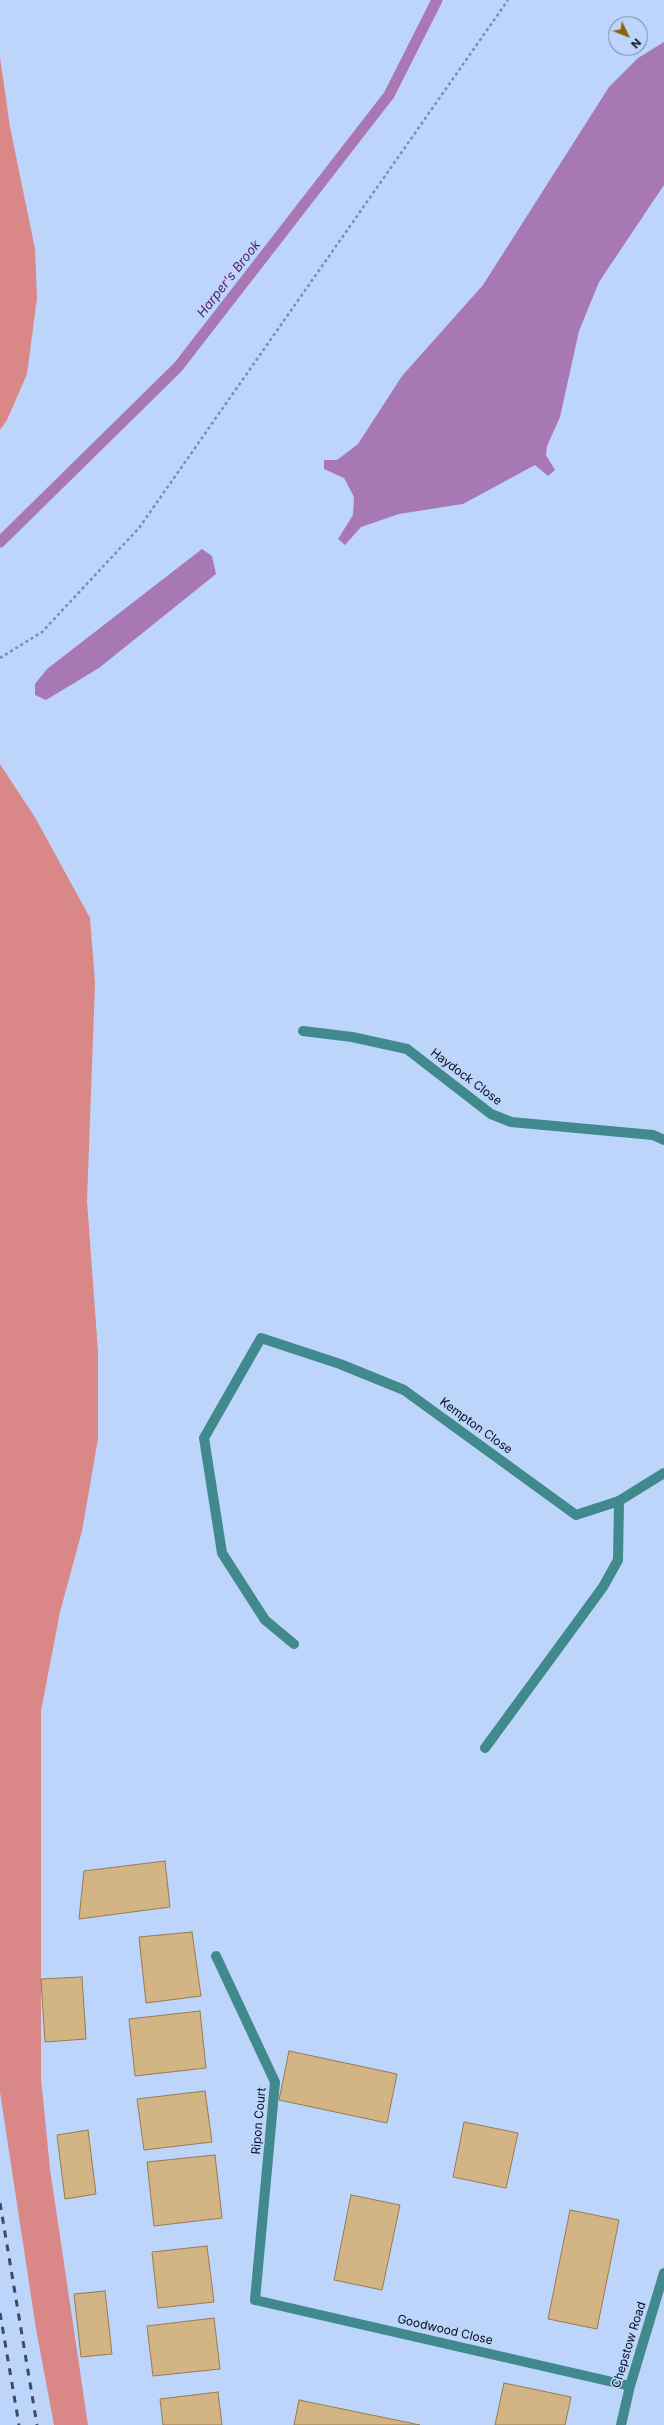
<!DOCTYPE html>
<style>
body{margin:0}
#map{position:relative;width:664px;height:2425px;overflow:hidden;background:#bdd5fa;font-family:Inter,sans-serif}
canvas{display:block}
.north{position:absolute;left:608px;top:16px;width:40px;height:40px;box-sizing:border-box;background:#bdd5fa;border:1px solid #7385a2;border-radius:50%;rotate:133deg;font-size:11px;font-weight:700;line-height:16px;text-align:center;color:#050e1d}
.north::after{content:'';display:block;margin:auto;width:14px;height:18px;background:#8e640a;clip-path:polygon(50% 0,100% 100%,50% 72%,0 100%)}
</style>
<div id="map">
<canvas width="664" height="2425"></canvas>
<div class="north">N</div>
</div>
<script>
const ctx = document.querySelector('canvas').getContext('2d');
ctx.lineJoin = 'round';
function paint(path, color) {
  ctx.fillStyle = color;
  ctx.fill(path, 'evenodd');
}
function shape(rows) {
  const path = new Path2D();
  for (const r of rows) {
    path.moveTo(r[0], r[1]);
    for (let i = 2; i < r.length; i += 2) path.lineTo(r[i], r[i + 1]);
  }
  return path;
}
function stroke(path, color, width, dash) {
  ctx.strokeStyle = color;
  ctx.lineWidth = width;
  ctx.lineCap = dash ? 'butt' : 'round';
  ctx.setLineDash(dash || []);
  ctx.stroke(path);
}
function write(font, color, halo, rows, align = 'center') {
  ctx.font = font + ' Inter,sans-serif';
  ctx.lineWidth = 3;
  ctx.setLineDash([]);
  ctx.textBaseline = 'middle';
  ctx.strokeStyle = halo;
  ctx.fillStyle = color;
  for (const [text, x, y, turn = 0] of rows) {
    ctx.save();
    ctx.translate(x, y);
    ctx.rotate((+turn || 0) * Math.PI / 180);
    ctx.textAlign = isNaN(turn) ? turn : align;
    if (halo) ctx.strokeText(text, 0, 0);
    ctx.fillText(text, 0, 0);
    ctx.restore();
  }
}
const forest = shape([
 [0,57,10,127,35,249,37,298,27,374,7,420,0,430],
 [0,764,36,819,90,918,95,983,87,1201,98,1352,98,1439,82,1531,60,1612,41,1711,41,2078,50,2169,88,2425,54,2425,36,2329,0,2092]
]);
const water = shape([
 [664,42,664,185,599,282,579,331,560,417,547,446,546,455,555,470,548,476,535,465,463,504,399,514,361,527,345,545,338,539,353,515,354,497,344,478,324,469,324,460,337,460,358,444,402,376,483,285,609,87,638,58],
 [202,549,212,556,216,574,99,668,46,700,35,695,35,684,47,669]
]);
const stream = shape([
 [0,542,178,367,389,95,437,0]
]);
const building = shape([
 [165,1861,170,1907,79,1919,84,1871,165,1861],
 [192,1932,201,1996,146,2003,139,1937,192,1932],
 [82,1977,86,2039,45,2042,41,1979,82,1977],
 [200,2011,206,2068,135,2076,129,2019,200,2011],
 [289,2051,397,2074,387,2123,279,2100,289,2051],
 [205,2091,212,2142,144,2150,137,2099,205,2091],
 [464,2122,518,2133,506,2188,453,2177,464,2122],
 [88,2130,96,2194,65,2199,57,2135,88,2130],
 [215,2155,222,2218,154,2226,147,2162,215,2155],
 [351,2195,400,2205,382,2290,334,2280,351,2195],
 [570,2210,619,2220,597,2329,548,2319,570,2210],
 [207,2246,214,2302,158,2308,152,2252,207,2246],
 [105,2291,112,2354,81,2357,74,2294,105,2291],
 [214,2318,220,2369,153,2376,147,2326,214,2318],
 [504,2383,571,2397,565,2425,495,2425,504,2383],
 [218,2392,222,2425,163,2425,160,2399,218,2392],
 [299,2400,420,2425,294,2425,299,2400]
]);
const path = shape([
 [0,658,42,632,139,528,508,0]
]);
const lane = shape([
 [485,1748,603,1587,618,1560,619,1501],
 [216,1956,275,2082,255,2300]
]);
const street = shape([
 [303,1031,352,1037,407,1049,491,1114,511,1122,653,1135,664,1140],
 [294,1644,265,1620,222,1553,204,1438,261,1338,340,1364,404,1390,576,1515,619,1501,664,1473],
 [255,2300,630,2386],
 [621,2425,630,2386,664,2273]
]);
const rail = shape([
 [0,2203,37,2425],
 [0,2313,19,2425]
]);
const streetNames = [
 ["Haydock Close",466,1077,37],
 ["Kempton Close",476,1426,36],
 ["Ripon Court",259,2121,-85],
 ["Goodwood Close",445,2330,13],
 ["Chepstow Road",629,2345,-73]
];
const waterNames = [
 ["Harper's Brook",229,279,-52]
];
paint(forest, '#da8788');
paint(water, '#a878b5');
stroke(stream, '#a878b5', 11);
paint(building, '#d3b485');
stroke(building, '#977b4d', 1);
stroke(path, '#7b8eab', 2.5, [3, 3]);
stroke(lane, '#40898c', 10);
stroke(street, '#40898c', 10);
stroke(rail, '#3e4b61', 3, [7, 7]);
write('12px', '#050e1d', '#bdd5fa', streetNames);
write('italic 13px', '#571c66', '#bdd5fa', waterNames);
</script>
